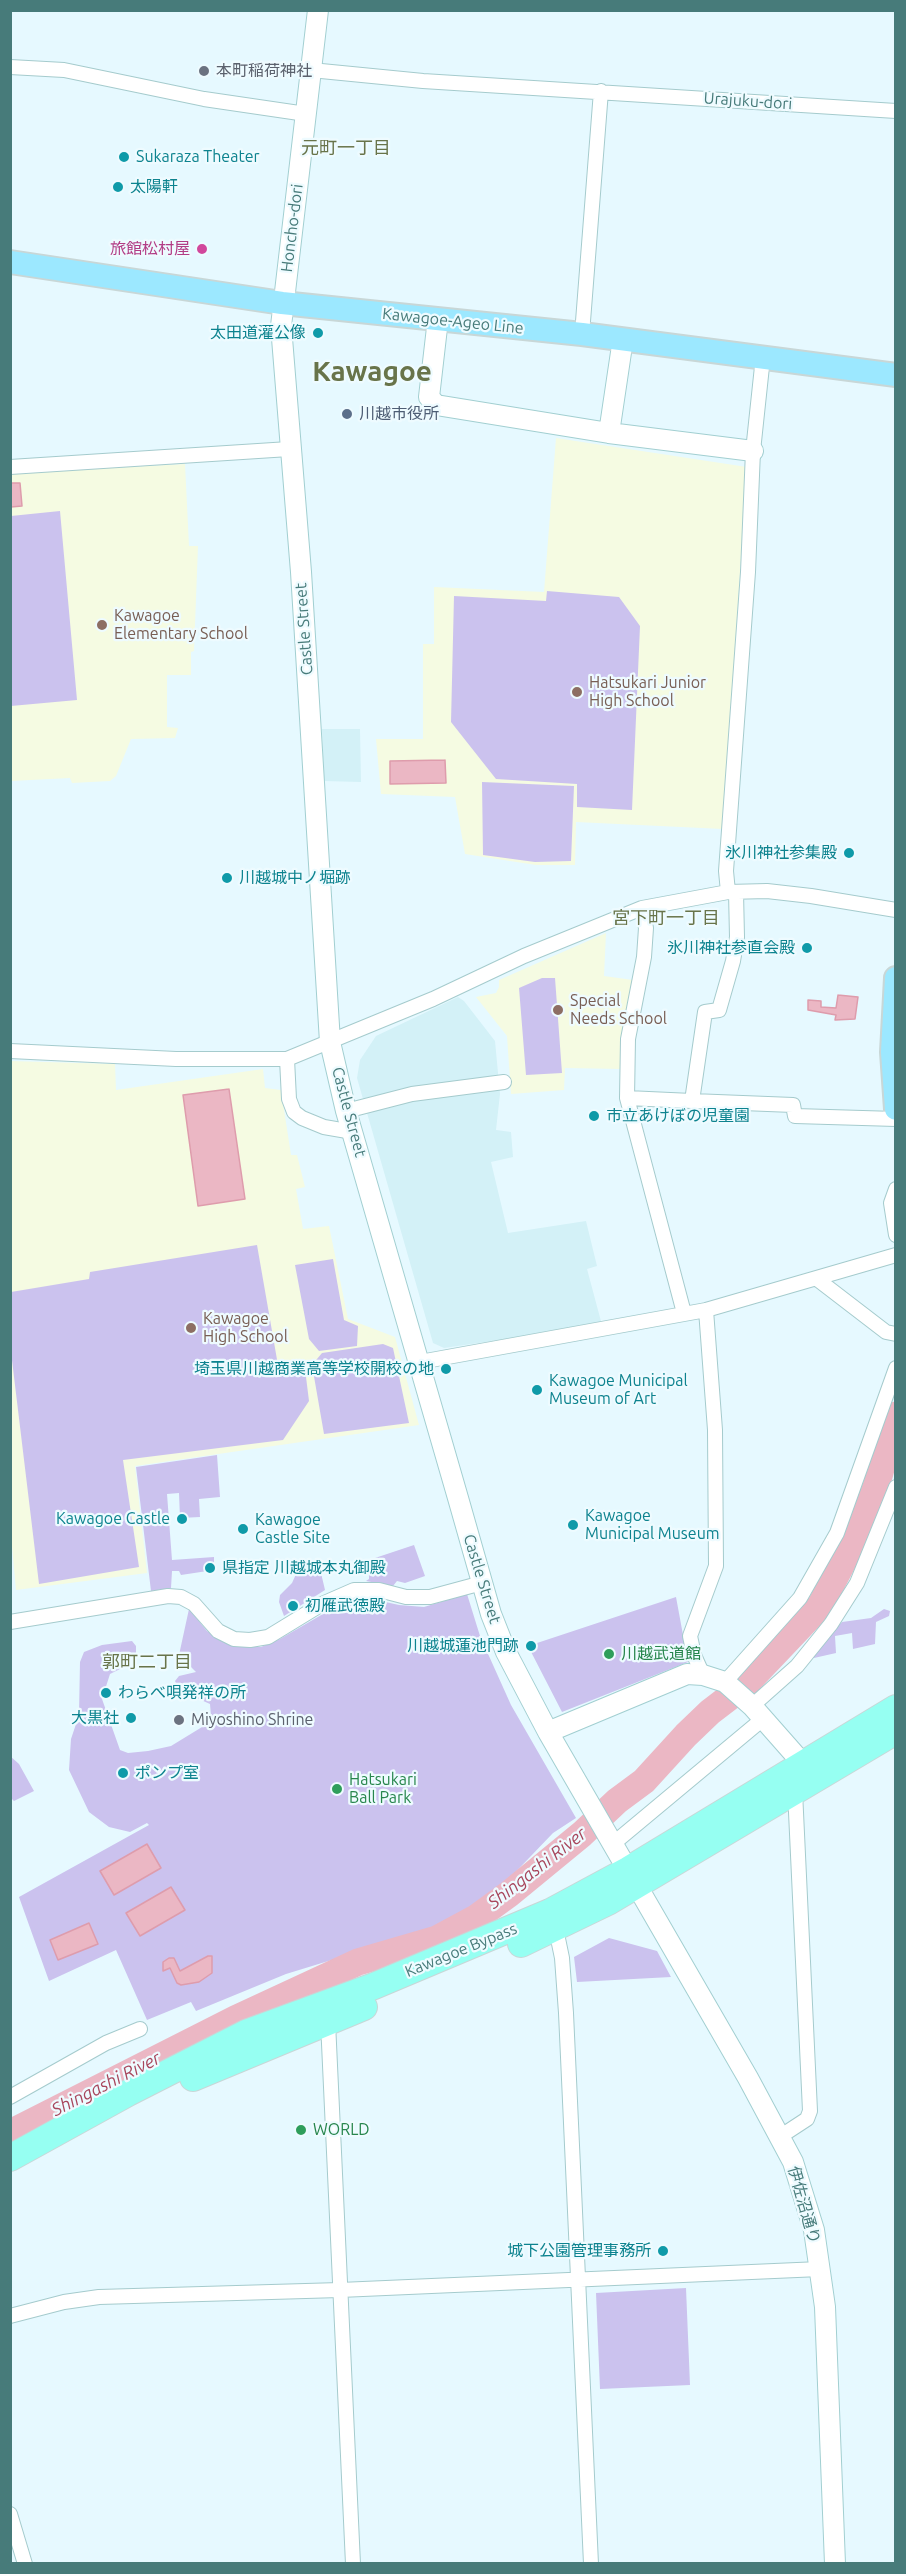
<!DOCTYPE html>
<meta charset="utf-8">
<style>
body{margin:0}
#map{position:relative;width:906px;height:2574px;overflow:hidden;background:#e6f9ff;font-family:Ubuntu,sans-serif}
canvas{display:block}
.frame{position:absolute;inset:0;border:12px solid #477b7a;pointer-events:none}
</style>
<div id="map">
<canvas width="906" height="2574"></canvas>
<div class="frame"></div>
</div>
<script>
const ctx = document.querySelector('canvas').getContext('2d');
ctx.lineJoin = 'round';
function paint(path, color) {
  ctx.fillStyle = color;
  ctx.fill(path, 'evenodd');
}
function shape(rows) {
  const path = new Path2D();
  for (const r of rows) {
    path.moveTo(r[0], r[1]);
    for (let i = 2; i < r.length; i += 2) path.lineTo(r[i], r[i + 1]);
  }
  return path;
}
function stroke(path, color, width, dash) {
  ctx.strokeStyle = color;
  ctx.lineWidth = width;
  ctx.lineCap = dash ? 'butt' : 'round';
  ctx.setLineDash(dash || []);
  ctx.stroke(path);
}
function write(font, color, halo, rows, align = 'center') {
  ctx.font = font + ' Ubuntu,"Noto Sans JP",sans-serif';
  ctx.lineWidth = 4.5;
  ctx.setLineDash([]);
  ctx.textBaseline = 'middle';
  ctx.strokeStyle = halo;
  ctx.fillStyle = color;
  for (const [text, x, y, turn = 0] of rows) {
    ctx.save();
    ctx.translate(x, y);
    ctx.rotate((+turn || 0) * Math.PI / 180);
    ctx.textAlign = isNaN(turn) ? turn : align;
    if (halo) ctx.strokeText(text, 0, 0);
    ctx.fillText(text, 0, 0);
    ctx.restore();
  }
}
const residential = shape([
 [322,729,360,729,361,782,324,781],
 [458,997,464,1001,495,1041,500,1094,496,1130,511,1132,513,1157,491,1162,508,1233,586,1221,597,1266,587,1269,602,1325,444,1348,433,1343,357,1078,360,1060,376,1036]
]);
const education = shape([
 [556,438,747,467,723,829,576,822,575,865,536,865,465,854,455,797,381,794,376,739,423,739,423,644,434,644,434,587,544,592],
 [185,464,189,546,198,546,194,651,191,652,191,675,167,675,167,727,178,728,175,738,131,739,116,776,110,781,72,783,70,778,11,781,11,473],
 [606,933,604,976,633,980,623,1069,565,1068,564,1090,511,1094,507,1036,476,997,496,993,499,987,499,980],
 [10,1061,115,1064,116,1090,263,1069,265,1088,281,1090,291,1155,297,1155,305,1187,296,1189,303,1229,329,1226,348,1319,395,1337,419,1425,135,1466,147,1573,16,1590,10,1524]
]);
const green = shape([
 [60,511,77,700,11,706,11,516],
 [547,591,619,597,640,626,632,810,577,807,577,784,496,779,451,722,454,596,546,601],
 [482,782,574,786,571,861,535,862,483,855],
 [542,978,555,978,562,1073,526,1075,519,988],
 [257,1245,279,1371,305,1369,309,1401,283,1440,123,1460,139,1567,39,1584,11,1352,11,1292,89,1279,90,1272],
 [333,1259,344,1320,358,1326,357,1346,319,1351,309,1339,295,1265],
 [383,1344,393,1348,409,1423,324,1434,312,1365,322,1353],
 [217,1455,220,1497,199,1499,200,1517,180,1518,179,1493,167,1494,172,1560,214,1557,214,1570,181,1575,179,1571,172,1571,171,1588,151,1591,136,1467],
 [414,1545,425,1576,405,1583,397,1581,393,1586,366,1581,369,1579,369,1560],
 [310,1567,321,1573,325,1590,284,1616,279,1602,280,1595,292,1583,297,1572],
 [467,1594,480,1636,511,1705,576,1818,553,1833,507,1881,458,1921,420,1937,397,1940,286,1974,196,2011,191,2002,147,2020,116,1950,49,1981,19,1897,149,1825,147,1823,130,1832,109,1827,89,1812,69,1770,71,1739,79,1715,80,1662,84,1652,102,1645,132,1641,136,1646,136,1655,130,1664,110,1674,102,1699,120,1750,128,1753,148,1751,171,1746,207,1724,211,1716,210,1704,179,1690,175,1681,179,1676,196,1672,179,1655,189,1609,207,1631,222,1640,239,1646,261,1647,280,1639,347,1600,363,1597,399,1605,424,1607],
 [676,1597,688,1662,562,1712,528,1646],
 [884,1609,890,1611,889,1616,876,1622,875,1644,853,1649,852,1633,835,1636,836,1653,814,1658,812,1656,842,1622,871,1618],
 [10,1756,19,1764,34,1791,14,1801,11,1798],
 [609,1938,657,1951,671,1977,577,1982,574,1957],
 [686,2288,690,2385,600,2389,596,2293]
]);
const water = shape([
 [11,483,20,483,22,506,11,507,11,483],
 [445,760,446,783,390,784,390,761,445,760],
 [838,995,858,997,855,1019,835,1020,836,1015,808,1010,808,1000,821,1001,821,1007,836,1008,838,995],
 [229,1089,245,1199,198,1206,183,1095,229,1089],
 [147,1844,161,1868,114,1895,100,1871,147,1844],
 [171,1887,185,1910,140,1936,126,1913,171,1887],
 [89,1923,98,1944,58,1960,50,1940,89,1923],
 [208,1956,212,1956,212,1973,199,1982,181,1985,177,1983,170,1968,163,1971,163,1962,169,1958,174,1958,180,1971,208,1956]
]);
const river = shape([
 [10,2133,235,2019,358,1962,437,1939,476,1918,509,1894,582,1834,617,1801,644,1781,686,1735,710,1712,744,1686,820,1606,853,1543,876,1487,896,1415]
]);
const street = shape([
 [10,67,64,70,204,99,306,114],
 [311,70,423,81,896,111],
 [582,334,601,91],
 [10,467,289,449],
 [728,892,726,871,748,572,753,451,763,357],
 [736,892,737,937,733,961,719,1010,705,1012,692,1101,793,1105,795,1116,896,1119],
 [642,908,646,928,644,957,628,1039,627,1098,684,1313],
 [10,1051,176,1059,287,1059,433,999,524,956,642,908,728,892,767,891,811,896,896,910],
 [287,1059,289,1099,294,1112,302,1118,324,1127,353,1132],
 [627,1098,692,1101],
 [346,1111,412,1094,504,1082],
 [896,1189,891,1203,896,1235],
 [817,1279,886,1332,896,1334],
 [420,1362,706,1310,896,1255],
 [10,1622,168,1596,181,1597,194,1604,218,1631,234,1639,250,1640,268,1637,322,1604,354,1590,379,1590,406,1597,430,1597,482,1583],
 [703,1675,694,1655,690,1636,716,1566,715,1430,706,1310],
 [725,1682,800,1598,837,1533,896,1368],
 [752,1706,797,1666,831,1624,857,1583,896,1487],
 [614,1843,764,1718],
 [556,1929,562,1958,566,2013,591,2564],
 [328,2022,353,2564],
 [10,2097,106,2043,140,2029],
 [781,2136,807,2119,810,2111,795,1791],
 [10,2316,64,2302,99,2297,340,2290,820,2269],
 [10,2514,25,2564]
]);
const secondary = shape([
 [318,10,281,326,301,572,330,1042,346,1111,458,1498,491,1614,506,1652,548,1732,748,2078,793,2162,814,2230,825,2307,835,2564],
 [438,319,429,397,436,405,609,433,753,451],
 [609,433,623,339],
 [548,1732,687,1674,703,1675,725,1682,752,1706,804,1765]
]);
const primary = shape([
 [10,262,282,303,582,334,896,375],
 [896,978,892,1052,896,1109]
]);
const highway = shape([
 [521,1944,608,1902,896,1731],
 [193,2078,364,2007],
 [10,2158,128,2093,246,2033,374,1986,550,1912,628,1870,896,1708]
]);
const markers = [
 [204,71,6,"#6b7280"],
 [124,157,6,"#0f9aa8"],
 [118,187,6,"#0f9aa8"],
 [202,249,6,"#d1479c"],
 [318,333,6,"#0f9aa8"],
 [347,414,6,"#5c6f8a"],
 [102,625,6,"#8d6e63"],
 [577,692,6,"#8d6e63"],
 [849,853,6,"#0f9aa8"],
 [227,878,6,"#0f9aa8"],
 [807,948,6,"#0f9aa8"],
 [558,1010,6,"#8d6e63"],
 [594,1116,6,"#0f9aa8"],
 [191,1328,6,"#8d6e63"],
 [446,1369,6,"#0f9aa8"],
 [537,1390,6,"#0f9aa8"],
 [182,1519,6,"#0f9aa8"],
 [573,1525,6,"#0f9aa8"],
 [243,1529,6,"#0f9aa8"],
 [210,1568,6,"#0f9aa8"],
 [293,1606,6,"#0f9aa8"],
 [531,1646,6,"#0f9aa8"],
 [609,1654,6,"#2e9e5b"],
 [106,1693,6,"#0f9aa8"],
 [131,1718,6,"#0f9aa8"],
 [179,1720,6,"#6b7280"],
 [123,1773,6,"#0f9aa8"],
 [337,1789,6,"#2e9e5b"],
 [301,2130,6,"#2e9e5b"],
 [663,2251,6,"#0f9aa8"]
];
const worshipNames = [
 ["本町稲荷神社",216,71],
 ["Miyoshino Shrine",191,1720]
];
const streetNames = [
 ["Urajuku-dori",748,101,4],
 ["Honcho-dori",292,228,-83],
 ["Kawagoe-Ageo Line",453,321,6],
 ["Castle Street",304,629,-94],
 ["Castle Street",349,1112,75],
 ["Castle Street",482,1579,73],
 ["Kawagoe Bypass",461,1950,-22],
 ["伊佐沼通り",804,2205,74]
];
const cultureNames = [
 ["Sukaraza Theater",136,157],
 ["太陽軒",130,187],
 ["太田道灌公像",306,333,"right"],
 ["氷川神社参集殿",837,853,"right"],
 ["川越城中ノ堀跡",239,878],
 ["氷川神社参直会殿",795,948,"right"],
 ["市立あけぼの児童園",606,1116],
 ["埼玉県川越商業高等学校開校の地",434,1369,"right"],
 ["Kawagoe Municipal",549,1381],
 ["Museum of Art",549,1399],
 ["Kawagoe",585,1516],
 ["Municipal Museum",585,1534],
 ["Kawagoe Castle",170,1519,"right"],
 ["Kawagoe",255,1520],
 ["Castle Site",255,1538],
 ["県指定 川越城本丸御殿",222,1568],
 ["初雁武徳殿",305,1606],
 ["川越城蓮池門跡",519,1646,"right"],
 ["わらべ唄発祥の所",118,1693],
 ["大黒社",119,1718,"right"],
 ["ポンプ室",135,1773],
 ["城下公園管理事務所",651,2251,"right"]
];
const hotelNames = [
 ["旅館松村屋",190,249]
];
const serviceNames = [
 ["川越市役所",359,414]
];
const educationNames = [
 ["Kawagoe",114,616],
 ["Elementary School",114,634],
 ["Hatsukari Junior",589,683],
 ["High School",589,701],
 ["Special",570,1001],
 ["Needs School",570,1019],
 ["Kawagoe",203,1319],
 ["High School",203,1337]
];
const leisureNames = [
 ["川越武道館",621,1654],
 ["Hatsukari",349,1780],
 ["Ball Park",349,1798],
 ["WORLD",313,2130]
];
const neighbourhoodNames = [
 ["元町一丁目",346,148],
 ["宮下町一丁目",666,918],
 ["郭町二丁目",147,1662]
];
const waterNames = [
 ["Shingashi River",537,1868,-38],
 ["Shingashi River",106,2084,-27]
];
const townNames = [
 ["Kawagoe",372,372]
];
paint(residential, '#d3f1f7');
paint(education, '#f5fbe2');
paint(green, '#cbc2ee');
paint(water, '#ebb7c4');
stroke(water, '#de9cac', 1.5);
stroke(river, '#ebb7c4', 27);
stroke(street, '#a5cbcd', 16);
stroke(secondary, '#a2cfd1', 22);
stroke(primary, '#c8d7d7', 26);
stroke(highway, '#c8d7d7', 28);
stroke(street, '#fff', 14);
stroke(secondary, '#fff', 20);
stroke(primary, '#9ce8ff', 22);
stroke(highway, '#96fff2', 26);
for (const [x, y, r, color] of markers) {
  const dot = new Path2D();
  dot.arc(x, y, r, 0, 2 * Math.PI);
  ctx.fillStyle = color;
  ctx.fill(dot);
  stroke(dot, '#eefbff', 2);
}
write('16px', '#5b616d', '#eefbff', worshipNames, 'left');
write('16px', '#477b7a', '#eefbff', streetNames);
write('16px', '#0d838f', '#eefbff', cultureNames, 'left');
write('16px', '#b23c85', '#eefbff', hotelNames, 'right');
write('16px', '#4e5e75', '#eefbff', serviceNames, 'left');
write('16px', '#785e54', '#eefbff', educationNames, 'left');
write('16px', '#27864d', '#eefbff', leisureNames, 'left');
write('18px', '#68744a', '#eefbff', neighbourhoodNames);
write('italic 18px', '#a8465c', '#eefbff', waterNames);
write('bold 28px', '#68744a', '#eefbff', townNames);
</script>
